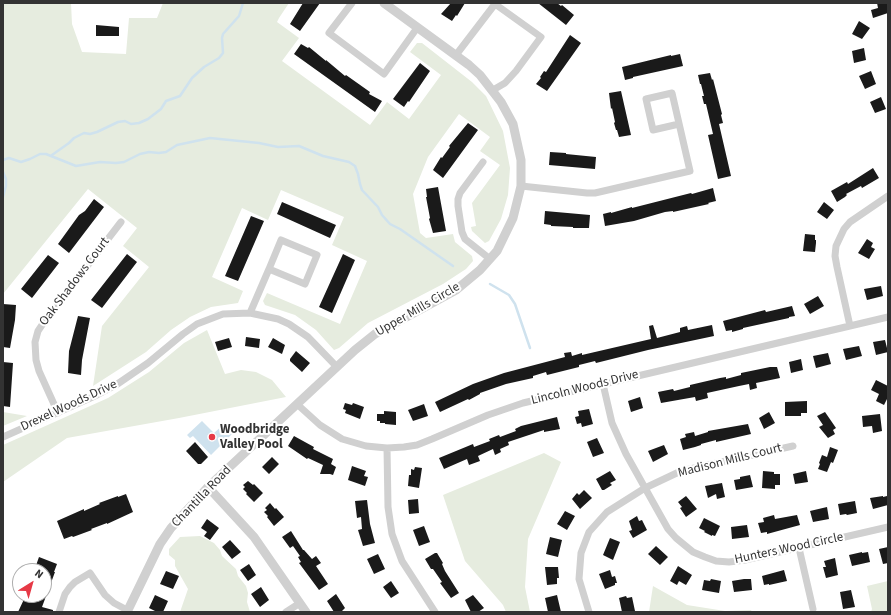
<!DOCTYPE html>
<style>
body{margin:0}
#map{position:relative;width:891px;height:615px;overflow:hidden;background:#fff;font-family:"Source Sans 3",sans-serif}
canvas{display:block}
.frame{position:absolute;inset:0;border:4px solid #333;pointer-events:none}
.north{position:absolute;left:12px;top:563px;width:40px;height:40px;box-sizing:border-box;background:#fff;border:1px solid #adadad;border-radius:50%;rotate:37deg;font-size:11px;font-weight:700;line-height:16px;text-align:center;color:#333}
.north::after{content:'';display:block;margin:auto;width:14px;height:18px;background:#e63946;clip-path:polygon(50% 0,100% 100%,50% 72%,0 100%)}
</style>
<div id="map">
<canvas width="891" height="615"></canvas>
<div class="frame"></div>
<div class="north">N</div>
</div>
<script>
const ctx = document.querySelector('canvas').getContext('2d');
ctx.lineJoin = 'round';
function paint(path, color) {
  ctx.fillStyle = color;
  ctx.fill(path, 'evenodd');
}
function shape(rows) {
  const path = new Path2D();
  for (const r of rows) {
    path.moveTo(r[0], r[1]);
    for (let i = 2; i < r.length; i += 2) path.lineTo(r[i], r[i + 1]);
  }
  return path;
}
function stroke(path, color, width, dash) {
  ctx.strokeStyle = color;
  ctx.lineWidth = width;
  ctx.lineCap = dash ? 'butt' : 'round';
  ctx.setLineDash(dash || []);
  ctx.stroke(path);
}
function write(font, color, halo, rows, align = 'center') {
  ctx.font = font + ' "Source Sans 3",sans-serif';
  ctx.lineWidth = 4;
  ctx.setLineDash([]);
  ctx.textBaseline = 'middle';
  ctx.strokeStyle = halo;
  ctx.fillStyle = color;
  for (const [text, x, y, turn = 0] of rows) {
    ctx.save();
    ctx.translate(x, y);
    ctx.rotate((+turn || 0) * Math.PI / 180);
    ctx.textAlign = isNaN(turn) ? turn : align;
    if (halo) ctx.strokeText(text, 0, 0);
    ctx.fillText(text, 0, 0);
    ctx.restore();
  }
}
const green = shape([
 [3,3,71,3,72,24,82,52,126,54,129,18,157,18,163,3,289,3,279,18,277,22,299,38,282,61,370,125,387,102,409,119,441,75,410,52,417,43,422,43,472,82,486,96,503,131,510,168,508,195,501,219,489,241,485,243,472,231,471,227,476,226,472,203,500,165,480,151,490,137,459,114,428,157,413,194,420,233,426,238,453,234,455,242,472,256,473,261,466,269,443,284,368,323,339,348,334,350,316,330,295,315,265,305,263,301,267,293,340,324,367,261,332,245,344,217,281,190,268,220,242,208,212,277,243,291,238,303,211,307,190,317,171,330,146,352,93,386,102,326,149,267,123,246,137,228,88,189,3,294],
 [207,330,225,374,241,370,256,372,272,380,286,397,179,418,67,438,3,482,3,445,108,398,149,372,184,343],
 [3,412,27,416,3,426],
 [544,453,561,462,528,539,525,587,530,612,506,612,503,605,465,561,443,495],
 [200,536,214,543,220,550,222,556,236,569,238,576,246,586,248,593,247,602,250,612,180,612,188,589,175,566,175,560,169,555,169,549,180,537],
 [888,581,888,612,871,612,872,609,867,586],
 [653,586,687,605,725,611,751,610,752,612,649,612]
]);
const water = shape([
 [202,421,214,433,223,425,232,434,211,455,193,436,190,438,187,435]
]);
const stream = shape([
 [52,155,69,143,74,138,84,133,90,134,97,132,118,122,125,121,131,124,139,123,148,119,161,109,166,101,180,96,192,78,204,67,219,58,223,53,222,38,223,34,239,16,243,3],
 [3,160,9,158,21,162,30,159,40,154,46,154,76,166,100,162,116,163,124,162,140,154,149,152,159,153,166,152,177,145,210,138,259,143,278,147,299,146,323,156,349,162,355,166,358,174,360,184,362,190,378,207,382,215,390,224,400,229,453,266],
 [3,172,6,179,6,186,3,197],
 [490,284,509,295,515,304,530,348]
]);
const building = shape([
 [303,3,320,3,300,31,290,24],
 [451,3,465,3,457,16,456,15,452,21,441,14],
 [538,3,557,3,561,6,562,5,574,15,566,25],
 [877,3,888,3,888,13,873,18,871,10,878,8],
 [859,21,870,28,862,39,852,34],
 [96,25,119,27,119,36,96,36],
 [570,35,581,43,547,91,536,84,541,78,540,77,544,71,546,72],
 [301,44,308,48,309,47,326,61,326,60,345,76,346,75,370,92,369,94,382,101,375,112,294,54],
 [864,48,866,60,854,63,852,51],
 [680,54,683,66,633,77,633,78,625,80,622,67,671,55,671,56],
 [420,63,430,71,409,102,408,101,404,107,393,99],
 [871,71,876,84,865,89,859,76],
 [710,73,712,80,713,79,722,114,721,115,723,123,719,124,731,176,718,179,708,135,713,134,706,104,704,104,702,96,704,96,701,84,700,84,698,75],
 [621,91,631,135,619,137,617,130,616,130,614,123,615,122,612,108,611,109,609,93],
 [881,97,886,109,875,113,870,102],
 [468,123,478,130,443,178,433,170,441,157,442,158,450,147,449,146],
 [550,152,566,153,566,154,596,157,595,169,549,165],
 [873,168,879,178,862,188,861,186,846,194,847,195,845,197,837,202,831,191,847,182,848,184],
 [438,187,446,231,433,233,429,219,430,218,426,197,427,197,426,189],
 [713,188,716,201,708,203,709,204,673,212,673,211,665,212,634,221,605,226,603,214,611,212,611,213,632,207,632,208,691,193,692,194],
 [94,199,104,207,69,253,58,244,79,215,85,211],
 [282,202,336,225,330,238,277,214],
 [824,202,834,210,827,219,817,212],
 [545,211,590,215,589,228,573,228,573,227,551,226,551,225,544,224],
 [251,216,264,221,238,281,225,276],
 [805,234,815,235,815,240,816,240,816,243,815,252,803,251],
 [867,239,873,243,871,247,875,249,869,259,858,253],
 [127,254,137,262,102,308,91,300],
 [343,254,355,260,332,313,319,307],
 [48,255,59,263,32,298,21,289],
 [881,286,883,296,867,300,864,289],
 [818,296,824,306,810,314,804,304],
 [3,304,16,305,15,320,10,348,3,347],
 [792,306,795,316,789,317,789,318,743,328,743,329,732,332,732,330,726,331,723,321,765,310,766,312],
 [78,316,90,318,82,360,81,375,68,373,69,351],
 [653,325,657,338,680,332,680,328,687,326,688,330,712,325,714,336,648,350,596,363,595,361,579,365,579,367,547,375,546,372,533,376,533,378,506,384,480,393,480,394,469,400,468,399,440,412,435,402,473,384,504,373,565,357,564,353,571,352,572,356,582,353,582,355,651,339,649,326],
 [246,337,260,339,259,348,245,346],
 [229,338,232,347,218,351,215,342],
 [273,338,285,345,282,354,268,347],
 [885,340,888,352,876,355,873,342],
 [859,346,862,356,846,360,843,349],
 [296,351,310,363,302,372,290,361,290,359],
 [828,353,831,364,816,368,813,356],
 [801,359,803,370,791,373,789,362],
 [3,362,13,363,10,407,3,406],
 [770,367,777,367,780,378,756,383,757,388,750,390,749,384,739,386,707,393,708,398,696,401,695,397,661,403,658,392,673,389,674,391,690,387,690,385,720,378,726,377,726,379,741,375,741,373],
 [876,380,888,386,888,397,884,405,876,401,879,394,871,390],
 [640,397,643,408,631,412,628,401],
 [807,401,807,413,801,413,801,416,785,416,785,402],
 [345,403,352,405,353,403,364,407,360,419,345,413,346,410,343,409],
 [424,404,428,416,413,421,408,410],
 [589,409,593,424,582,427,581,423,577,424,575,417,579,416,578,411],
 [384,411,396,412,396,425,385,424,385,423,380,423,380,421,377,421,377,414,384,414],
 [769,412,775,423,764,429,759,418],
 [825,412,836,428,833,430,835,434,828,438,819,427,823,425,817,416],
 [880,414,882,431,873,433,872,426,863,427,862,416],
 [557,417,560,429,544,432,544,430,508,442,509,445,500,449,501,452,495,455,493,449,478,456,480,461,469,465,467,459,444,469,439,458,473,444,474,447,490,441,489,439,499,435,500,437,516,431,515,429,521,426],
 [748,424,751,434,716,442,716,440,701,444,701,445,695,447,683,450,680,439,686,437,685,434,694,432,695,436,708,432,708,431],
 [294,436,314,447,313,449,333,459,331,464,336,467,333,475,330,474,320,474,323,465,308,458,307,459,288,446],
 [597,438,604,453,593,457,587,442],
 [195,442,208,457,201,464,198,464,186,451],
 [664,445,668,454,653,462,648,451],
 [830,447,838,450,833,463,831,462,827,472,818,469,820,464,819,463,822,455,827,457],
 [272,457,279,464,269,474,262,467],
 [352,466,366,471,364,476,368,477,365,486,348,480],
 [415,467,422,468,419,488,408,486,409,475,411,475,411,469,414,470],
 [610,471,616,480,610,483,612,485,604,490,602,490,596,479],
 [763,471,774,472,774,474,780,474,780,485,775,485,775,489,762,488],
 [806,471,808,482,795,484,793,474],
 [750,475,753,487,736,490,734,480,740,479,740,477],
 [248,481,253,485,254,484,263,493,254,502,246,494,247,493,243,489,245,487,243,485],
 [722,483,725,497,717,499,716,494,708,498,705,486],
 [584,490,592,498,580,509,572,499,577,493,579,495],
 [126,494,133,512,107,524,107,523,91,529,92,530,73,537,72,536,64,539,57,521,84,509,84,511,100,504,99,503,118,496,118,497],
 [686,496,697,509,686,517,680,508,682,507,678,502],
 [883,496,883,497,887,496,888,505,873,509,870,498],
 [418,499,419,513,409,514,408,500],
 [367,500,370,524,375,543,363,546,358,530,362,529,361,517,357,518,355,501],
 [855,501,857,513,847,515,846,514,840,515,838,504],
 [270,503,275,509,276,508,284,517,274,526,267,517,268,516,264,512,267,510,265,508],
 [827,507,829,519,813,522,810,511],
 [565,511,575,516,567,530,557,524],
 [774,515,775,519,797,515,800,525,767,534,767,532,761,533,758,523,764,522,763,518],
 [637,516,639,521,642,520,647,530,633,538,629,531,632,530,629,521],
 [704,518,720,526,715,536,712,535,712,536,704,532,705,531,699,528],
 [207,519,219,528,210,540,204,536,207,532,201,528],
 [747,525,749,537,732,539,731,527],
 [424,526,430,542,419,546,413,530],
 [291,531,303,550,304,550,312,559,316,556,321,563,316,566,328,584,319,590,299,563,301,562,298,557,300,556,293,546,290,548,282,537],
 [550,537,562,540,558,557,546,554],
 [610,538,620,542,613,560,603,555],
 [230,540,241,552,232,559,222,547],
 [656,546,668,557,660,565,648,554],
 [888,547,888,563,883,564,879,549],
 [862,552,862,553,868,552,870,562,852,566,849,555],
 [435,553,437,553,443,563,442,564,445,571,459,593,451,598,440,583,442,582,433,569,431,569,425,559],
 [378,554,385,569,374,574,367,559],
 [39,557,57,564,54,572,55,572,42,607,53,610,53,612,18,612,26,595,44,595,44,571,34,571],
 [835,558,838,575,826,578,823,567,826,567,824,561],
 [249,564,256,575,248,581,240,570],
 [678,566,692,575,686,585,679,581,677,585,670,581],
 [545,567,558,567,559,578,557,578,557,584,547,585],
 [610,570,612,577,615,576,617,583,615,583,615,585,605,589,599,574],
 [784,570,787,581,769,585,769,584,764,585,762,576],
 [166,571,179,576,173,589,160,584],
 [711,579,721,581,719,593,702,590,704,580,710,581],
 [744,579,751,579,752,590,734,592,732,581],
 [391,581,399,593,391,598,383,587],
 [261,587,269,600,260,607,251,594],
 [851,590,855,607,843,609,840,592],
 [336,594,345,608,341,612,334,612,327,601],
 [155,595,168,601,163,612,157,612,149,608],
 [473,595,484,608,478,612,471,612,465,600],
 [557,595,561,612,548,612,545,598],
 [626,596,627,598,632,597,635,611,622,612,619,598]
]);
const minor = shape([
 [352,3,329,33,384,74,417,28],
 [456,55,495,4,541,37,516,71,505,83,493,90],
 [483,162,460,193,458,199,458,206,462,232,465,239,490,259],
 [521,186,587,193,595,193,690,171,672,93,646,99,653,130,679,124],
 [250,313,269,269,305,284,317,255,281,240,269,269],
 [850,326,837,267,835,256,836,246,844,229,850,222,888,196],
 [603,384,612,423,626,454,668,529,676,538,693,552,705,557,716,561,729,562,745,560,888,527],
 [298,405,320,425,342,439,366,446,387,448,404,447,417,445,432,439,488,415,523,403,888,317],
 [58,413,39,371,36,360,35,342,38,331,44,322,121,222],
 [3,437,97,395,116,385,148,363,183,334,197,324,223,314,250,313,278,319,289,324,308,337,337,367],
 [387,448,388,507,392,534,402,561,435,612],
 [799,548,813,609],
 [59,612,65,594,70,587,75,582,90,573,105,595,114,603,127,610],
 [286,612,300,603],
 [589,612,579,579,581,553,589,532,607,512,645,488,681,471,793,446]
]);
const tertiary = shape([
 [208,487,254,537,306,612],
 [127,612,160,544,171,528,208,487,355,350,375,334,456,290,480,270,497,251,513,218,521,186,521,160,513,124,501,102,480,75,469,65,384,3]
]);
const markers = [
 [212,437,4,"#e63946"]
];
const streetNames = [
 ["Oak Shadows Court",75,282,-53],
 ["Upper Mills Circle",418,310,-30],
 ["Lincoln Woods Drive",585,388,-14],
 ["Drexel Woods Drive",69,406,-25],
 ["Madison Mills Court",730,461,-14],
 ["Chantilla Road",202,497,-46],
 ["Hunters Wood Circle",789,549,-12]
];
const poiNames = [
 ["Woodbridge",220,430],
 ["Valley Pool",220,445]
];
paint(green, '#e6ecdf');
paint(water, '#cfe2ee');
stroke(stream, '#cfe2ee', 2.5);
paint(building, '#1a1a1a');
stroke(minor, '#d0d0d0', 7);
stroke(tertiary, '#d0d0d0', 9);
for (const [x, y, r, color] of markers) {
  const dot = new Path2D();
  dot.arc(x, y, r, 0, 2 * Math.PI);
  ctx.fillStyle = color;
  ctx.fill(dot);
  stroke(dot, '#fff', 1.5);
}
write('13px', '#333', '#fff', streetNames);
write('bold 13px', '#333', '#fff', poiNames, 'left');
</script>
